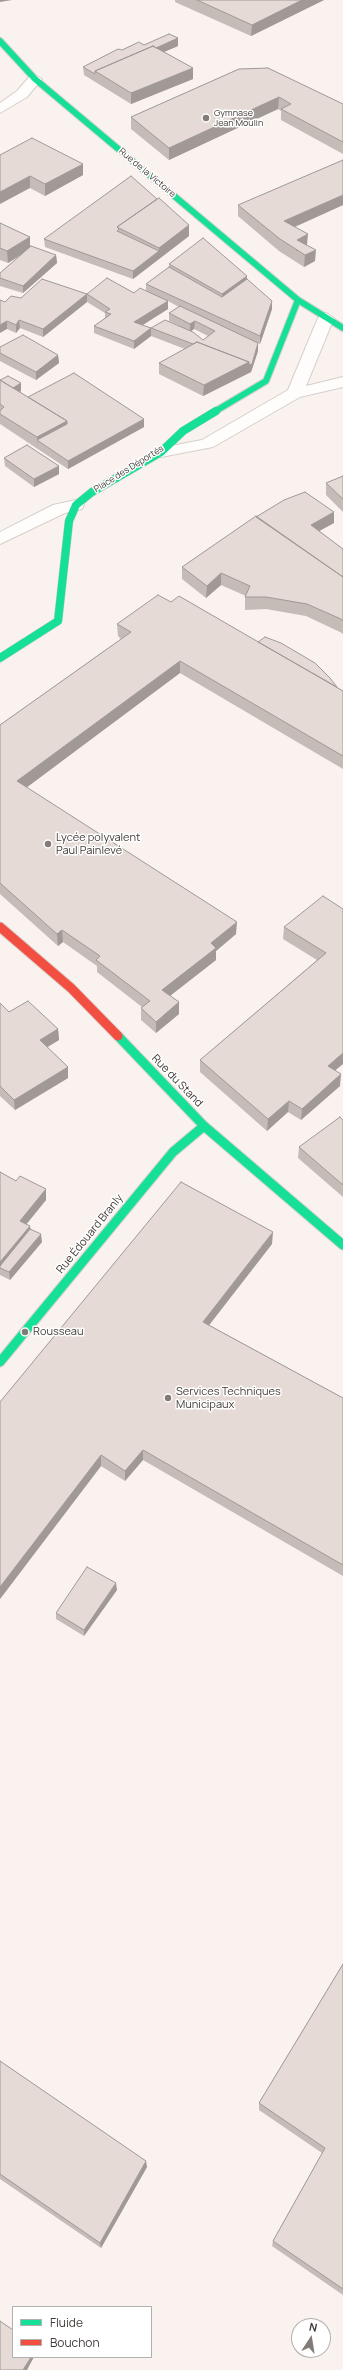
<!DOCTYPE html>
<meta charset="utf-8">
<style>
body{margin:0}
#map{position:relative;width:343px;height:2370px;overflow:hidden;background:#faf2ee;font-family:Manrope,sans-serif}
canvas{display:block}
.legend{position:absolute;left:12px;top:2306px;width:140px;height:52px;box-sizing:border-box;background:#fff;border:1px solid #b3b1af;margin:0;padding:5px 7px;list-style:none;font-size:12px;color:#423b38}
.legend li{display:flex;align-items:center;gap:8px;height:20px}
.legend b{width:20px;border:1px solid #b3b1af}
.north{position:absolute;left:291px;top:2318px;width:40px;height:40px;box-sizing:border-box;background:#fff;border:1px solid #b3b1af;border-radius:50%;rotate:12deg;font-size:11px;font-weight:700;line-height:16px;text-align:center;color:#423b38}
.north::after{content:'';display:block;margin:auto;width:14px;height:18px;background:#827b78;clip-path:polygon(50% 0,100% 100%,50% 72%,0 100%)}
</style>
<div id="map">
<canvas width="343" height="2370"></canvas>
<ul class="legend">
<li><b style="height:5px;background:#16e098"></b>Fluide</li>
<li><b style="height:5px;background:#f24e42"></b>Bouchon</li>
</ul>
<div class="north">N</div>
</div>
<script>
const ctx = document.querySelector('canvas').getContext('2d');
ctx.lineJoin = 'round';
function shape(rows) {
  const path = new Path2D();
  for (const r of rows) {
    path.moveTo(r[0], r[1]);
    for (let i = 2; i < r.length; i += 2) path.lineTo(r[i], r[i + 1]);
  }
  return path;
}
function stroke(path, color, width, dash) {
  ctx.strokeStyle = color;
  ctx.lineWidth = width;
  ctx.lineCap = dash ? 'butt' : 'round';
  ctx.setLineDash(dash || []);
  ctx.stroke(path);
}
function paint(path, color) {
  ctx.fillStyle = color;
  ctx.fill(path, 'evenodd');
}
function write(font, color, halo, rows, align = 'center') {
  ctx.font = font + ' Manrope,sans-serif';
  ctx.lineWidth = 3;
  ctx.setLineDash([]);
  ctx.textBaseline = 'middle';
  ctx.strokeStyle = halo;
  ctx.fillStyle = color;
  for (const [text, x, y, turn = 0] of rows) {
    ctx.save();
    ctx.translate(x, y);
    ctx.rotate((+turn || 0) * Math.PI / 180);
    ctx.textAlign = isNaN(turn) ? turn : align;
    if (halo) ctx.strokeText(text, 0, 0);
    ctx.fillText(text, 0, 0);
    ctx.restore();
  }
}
const lane = shape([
 [326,313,334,318,306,386,343,377,343,387,300,397,213,447,161,457,155,455,153,452,155,449,202,440,288,390,318,318,326,313],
 [76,500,82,501,84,505,82,509,65,513,0,544,0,532,53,505,76,500]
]);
const street = shape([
 [35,75,42,79,27,97,0,113,0,103,17,91,30,76,35,75]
]);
const fastFar2 = shape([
 [0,41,35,79,298,300,343,328],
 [214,412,266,381,298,300]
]);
const fastFar1 = shape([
 [0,658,58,621,69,521,76,505,92,492,161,452,183,431,216,411]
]);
const fast = shape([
 [118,1036,204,1126,343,1245],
 [0,1362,173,1152,204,1126]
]);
const jam = shape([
 [0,927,71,988,118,1036]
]);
const wall = shape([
 [175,0,324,0,251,36,175,2],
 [178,38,178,46,164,52,193,68,193,79,131,104,84,75,83,67,122,50,144,45],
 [239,69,343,104,343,154,281,120,281,111,278,109,169,160,131,129,131,117],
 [0,155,83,175,45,196,30,188],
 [157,199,189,225,189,236,133,279,45,247,44,239],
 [238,205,343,205,295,227,307,245,315,261,304,267,279,251,238,216],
 [0,223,30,237,30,247,56,255,57,263,23,293,0,286,0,273,22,254,8,263,0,260],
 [169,264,247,279,272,309,260,344,258,343,258,351,251,372,203,396,159,374,159,363,185,349,151,336,134,349,94,333,94,326,105,318,105,313,87,302,43,337,20,328,16,333,7,329,5,302,21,298,87,294,134,293,146,291,146,284,169,267],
 [168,301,179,307,169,313,169,321,178,325,151,328,142,325,168,309],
 [194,329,208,336,203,340,191,331],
 [0,347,58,355,59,363,36,380,0,361],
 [0,380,21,391,20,392,28,397,144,427,68,469,0,424],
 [4,458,59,474,34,487,5,466],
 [343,476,343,512,326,495,326,483],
 [256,517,334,523,319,531,343,549,343,634,340,632,306,616,266,609,245,610,245,597,246,596,221,585,206,598,182,579,182,567],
 [117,624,337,687,343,691,343,769,180,673,26,787,236,934,216,951,216,960,170,996,179,1002,179,1014,156,1033,141,1020,141,1008,142,1007,97,972,97,966,63,942,58,946,0,894,0,725,121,639,118,636],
 [343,909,343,1064,335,1070,340,1086,301,1120,288,1112,267,1131,200,1072,200,1060,317,960,283,939,284,927],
 [0,1003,9,1012,58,1029,59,1040,47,1047,68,1067,68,1078,15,1110,0,1096],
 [343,1120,343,1197,298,1158,299,1147],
 [0,1172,16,1181,46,1189,46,1200,26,1224,42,1242,10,1280,0,1275],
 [272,1244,209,1325,343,1398,343,1576,143,1460,125,1481,101,1466,0,1599,0,1402],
 [117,1590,84,1636,56,1619,56,1613],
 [343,1964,343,2295,272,2246,273,2241,322,2153,259,2110,259,2103],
 [0,2061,147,2167,101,2248,0,2179]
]);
const shadedWall = shape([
 [0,0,12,0,0,2],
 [302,0,324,0,251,36,252,25],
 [178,38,178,46,105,77,98,73],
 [193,68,193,79,131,104,131,93],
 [279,97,278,109,169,160,169,148],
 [83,164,83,175,45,196,45,184],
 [30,176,30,188,0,204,0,192],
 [343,195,343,205,283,232,284,221],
 [189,225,189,236,133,279,133,271,159,251,159,248],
 [308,234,307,245,296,251,297,240],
 [30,237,30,249,8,263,7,251],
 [316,250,315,261,304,267,305,255],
 [56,255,57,263,23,293,23,286],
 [247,276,247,287,222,305,222,294],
 [87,294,87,302,43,337,43,329],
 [168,301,168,309,135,330,134,322],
 [272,301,272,309,260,344,260,336],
 [19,320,20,328,16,333,16,325],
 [7,321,7,329,0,333,0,325],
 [195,321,194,329,190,332,190,324],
 [151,328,151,336,134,349,134,341],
 [258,343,258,351,251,372,249,373,249,365],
 [58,355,59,363,36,380,36,372],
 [249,362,249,373,203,396,204,385],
 [21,383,21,391,11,397,11,389],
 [144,419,144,427,68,469,68,461],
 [67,421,68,432,37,440,38,448,37,437],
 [59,466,59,474,34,487,34,479],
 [334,512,334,523,310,536,311,525],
 [221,573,221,585,206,598,207,586],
 [180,661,180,673,18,794,17,781],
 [237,922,236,934,216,951,216,960,162,1002,162,990,211,943],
 [62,930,63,942,58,946,57,934],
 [179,1002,179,1014,156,1033,156,1022],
 [58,1029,59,1040,41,1051,40,1040],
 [343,1053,343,1064,327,1077,328,1066],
 [68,1067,68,1078,15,1110,14,1100],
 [341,1074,340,1086,301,1120,302,1109],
 [289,1101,288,1112,267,1131,268,1119],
 [46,1189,46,1200,21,1231,20,1221],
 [30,1226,31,1237,0,1268,0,1262],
 [273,1232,272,1244,203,1333,203,1322],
 [41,1234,42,1242,10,1280,9,1272],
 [143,1450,143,1460,125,1481,125,1471],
 [101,1455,101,1466,0,1599,0,1587],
 [116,1583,117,1590,84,1636,84,1630],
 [146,2161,147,2167,101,2248,100,2243],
 [31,2357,34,2357,27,2370,23,2370]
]);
const building = shape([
 [197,0,302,0,252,25,197,0],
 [169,34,178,38,156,48,153,46,95,71,95,74,83,67,118,49,122,50,139,42,144,45,169,34],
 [153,46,193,68,131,93,95,71,153,46],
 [268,68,343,104,343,142,281,109,291,104,279,97,169,148,131,117,239,69,268,68],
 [32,138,83,164,45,184,30,176,0,192,0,155,32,138],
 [343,160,343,195,284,221,308,234,297,240,316,250,305,255,280,239,238,205,343,160],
 [131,176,157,199,117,227,119,229,117,231,159,251,133,271,44,239,131,176],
 [159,198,189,225,159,248,117,227,159,198],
 [0,223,30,237,7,251,0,248,0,223],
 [203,238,247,276,222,294,169,264,203,238],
 [31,246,56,255,23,286,0,278,0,273,31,246],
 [169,267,222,297,247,279,272,301,260,336,146,284,169,267],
 [107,278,134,293,140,288,168,301,134,322,151,328,134,341,94,326,111,314,105,312,110,309,87,294,107,278],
 [42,279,87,294,43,329,19,320,16,325,7,321,0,325,0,300,5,302,11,296,21,298,42,279],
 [180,306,258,343,252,364,249,365,249,362,197,342,193,344,151,328,165,320,193,332,203,340,215,331,195,321,190,324,169,313,180,306],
 [23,335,58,355,36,372,0,353,0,347,23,335],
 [197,342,249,362,204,385,159,363,197,342],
 [74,373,144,419,68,461,37,440,67,424,67,421,28,397,74,373],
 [8,376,21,383,13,388,0,380,8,376],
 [0,380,67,421,37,437,0,414,0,411,4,407,0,404,0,380],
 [27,445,59,466,34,479,4,458,27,445],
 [343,476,343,499,326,483,343,476],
 [305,492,334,512,311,525,343,549,343,577,256,517,284,500,305,492],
 [256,516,343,577,343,621,341,619,307,604,266,597,245,597,250,586,221,573,207,586,182,567,256,516],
 [158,595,171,602,179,596,343,691,343,756,180,661,17,781,237,922,211,943,216,948,162,990,179,1002,156,1022,141,1008,150,1001,96,960,100,956,62,930,57,934,0,883,0,725,131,632,117,624,158,595],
 [265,637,281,643,315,663,330,678,337,687,258,642,265,637],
 [323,896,343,909,343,1053,328,1066,341,1074,302,1109,289,1101,268,1119,200,1060,326,953,284,927,323,896],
 [28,1001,58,1029,40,1040,68,1067,14,1100,0,1086,0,1003,9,1012,28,1001],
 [340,1117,343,1120,343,1185,299,1147,340,1117],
 [0,1172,16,1181,20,1176,46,1189,20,1221,30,1226,0,1262,0,1172],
 [181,1182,273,1232,203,1322,343,1398,343,1565,143,1450,125,1471,101,1455,0,1587,0,1402,181,1182],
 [30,1229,41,1234,9,1272,0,1268,0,1266,30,1229],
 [87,1567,116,1583,84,1630,56,1613,87,1567],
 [343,1964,343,2289,273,2241,325,2148,259,2103,343,1964],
 [0,2061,146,2161,100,2243,0,2174,0,2061],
 [0,2321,13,2330,13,2357,31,2357,23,2370,0,2370,0,2321]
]);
const markers = [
 [206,118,4,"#827b78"],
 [48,844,4,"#827b78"],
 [25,1332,4,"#827b78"],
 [168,1398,4,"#827b78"]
];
const farPoinames = [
 ["Gymnase",214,113],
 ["Jean Moulin",214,123]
];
const farStreetnames = [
 ["Rue de la Victoire",147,173,40],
 ["Place des Déportés",129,469,-32]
];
const poiNames = [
 ["Lycée polyvalent",56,838],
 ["Paul Painlevé",56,851],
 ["Rousseau",33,1332],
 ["Services Techniques",176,1392],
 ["Municipaux",176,1405]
];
const streetNames = [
 ["Rue du Stand",177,1081,46],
 ["Rue Édouard Branly",90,1234,-51]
];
stroke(lane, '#d6cfcb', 2);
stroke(street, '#d6cfcb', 2);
stroke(fastFar2, '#d6cfcb', 8);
stroke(fastFar1, '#d6cfcb', 9);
stroke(fast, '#d6cfcb', 11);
stroke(jam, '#d6cfcb', 11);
paint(lane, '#fefdfc');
paint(street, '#fefdfc');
stroke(fastFar2, '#16e098', 6);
stroke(fastFar1, '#16e098', 8);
stroke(fast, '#16e098', 9);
stroke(jam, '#f24e42', 9);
paint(wall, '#c5bbb7');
paint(shadedWall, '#a09995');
paint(building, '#e5dad5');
stroke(building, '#a09995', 1);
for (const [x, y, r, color] of markers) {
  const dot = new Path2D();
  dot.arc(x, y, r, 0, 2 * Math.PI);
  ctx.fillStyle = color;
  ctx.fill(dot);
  stroke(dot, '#fff', 1.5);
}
write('9px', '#423b38', '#fff', farPoinames, 'left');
write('9px', '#423b38', '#fff', farStreetnames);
write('11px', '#423b38', '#fff', poiNames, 'left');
write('11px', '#423b38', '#fff', streetNames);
</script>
